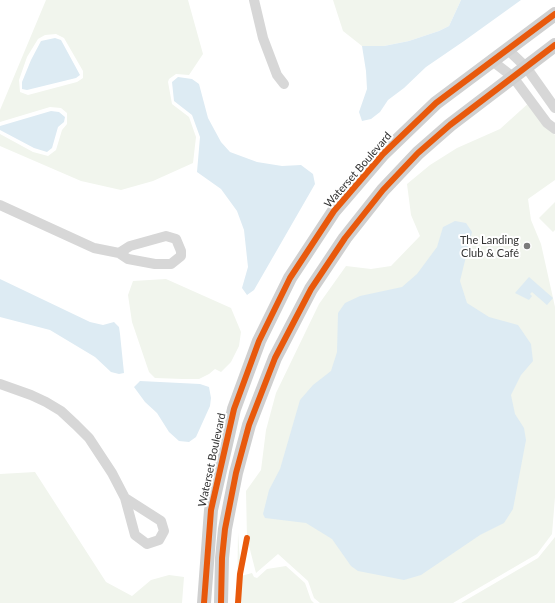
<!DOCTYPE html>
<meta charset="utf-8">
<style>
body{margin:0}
canvas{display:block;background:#fff}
</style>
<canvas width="555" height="603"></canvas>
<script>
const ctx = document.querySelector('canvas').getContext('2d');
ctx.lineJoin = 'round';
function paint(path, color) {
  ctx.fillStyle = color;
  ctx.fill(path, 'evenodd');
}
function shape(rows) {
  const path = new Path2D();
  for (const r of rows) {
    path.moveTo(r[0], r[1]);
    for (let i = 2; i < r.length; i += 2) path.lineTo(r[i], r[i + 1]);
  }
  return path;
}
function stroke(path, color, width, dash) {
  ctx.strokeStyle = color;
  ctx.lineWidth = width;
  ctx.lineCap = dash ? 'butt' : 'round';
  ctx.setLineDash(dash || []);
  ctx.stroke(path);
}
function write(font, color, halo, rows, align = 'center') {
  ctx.font = font + ' Lato,sans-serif';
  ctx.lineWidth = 4;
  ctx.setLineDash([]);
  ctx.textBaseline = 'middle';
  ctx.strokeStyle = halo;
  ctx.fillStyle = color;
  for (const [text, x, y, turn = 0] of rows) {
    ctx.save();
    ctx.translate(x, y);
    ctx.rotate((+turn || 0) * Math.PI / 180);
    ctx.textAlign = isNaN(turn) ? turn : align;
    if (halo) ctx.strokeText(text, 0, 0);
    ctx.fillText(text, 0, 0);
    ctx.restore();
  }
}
const green = shape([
 [46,0,188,0,203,54,189,75,176,74,169,79,168,82,172,104,189,117,196,137,193,163,153,181,121,190,81,181,0,146,0,134,33,152,48,156,56,150,62,130,67,124,67,113,61,108,50,107,0,122,0,110],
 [56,34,64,38,83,71,83,78,77,82,28,95,20,92,19,80,27,57,38,39,45,35],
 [333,0,461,0,449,26,439,31,409,41,384,46,362,46,343,31],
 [531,101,555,135,555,180,528,199,531,220,541,244,555,307,555,497,552,534,537,554,453,603,320,603,314,598,308,581,278,554,256,573,247,538,246,491,261,470,266,430,276,393,319,304,346,266,371,269,391,266,420,236,411,215,407,184,430,165,457,148,500,129],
 [555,202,555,230,553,232,539,218],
 [166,279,231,308,241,332,239,346,231,362,221,372,215,369,209,374,199,379,183,379,155,378,149,372,132,322,128,295,133,281],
 [35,472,106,582,132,596,151,580,169,575,184,577,182,603,0,603,0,474],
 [238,532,241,576,252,573,254,577,257,578,267,569,286,566,305,583,311,600,314,603,237,603],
 [555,537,555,603,461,603,538,558]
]);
const water = shape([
 [461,0,521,0,464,41,426,67,404,88,388,100,380,112,371,119,362,121,359,112,367,89,366,71,362,46,384,46,409,41,439,31,449,26],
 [55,38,61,40,80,75,76,78,27,90,22,89,22,82,31,60,41,41],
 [178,77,192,79,199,84,208,118,221,142,230,152,257,162,282,166,301,165,313,174,315,184,254,290,247,295,242,288,248,267,244,230,237,211,221,189,197,172,200,137,192,115,174,101,172,82],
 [51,111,59,112,65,117,64,122,58,127,52,148,47,152,34,148,0,130,0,126],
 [455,221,466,223,472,232,460,281,467,303,489,317,518,325,531,344,533,361,521,375,511,395,515,414,524,428,526,440,513,509,504,523,480,535,421,575,404,580,358,571,351,566,332,539,306,523,265,518,263,514,269,490,280,469,300,400,313,385,331,371,337,352,338,313,345,303,360,296,402,287,417,274,437,247,443,227],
 [529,277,553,298,547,305,532,292,530,294,532,296,529,300,515,293],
 [0,279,90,322,103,325,114,322,119,327,120,334,124,373,119,374,111,372,95,357,50,330,0,317],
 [140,381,200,384,209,387,211,398,210,406,196,437,189,442,179,441,169,432,157,413,145,402,134,387]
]);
const street = shape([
 [254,0,263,38,277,75,284,84],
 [507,49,526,67,555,108],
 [491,60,513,77,547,123,555,129],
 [0,205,94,248,119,253,128,259,155,264,171,264,181,256,181,251,176,239,166,236,130,246,119,253],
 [0,384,31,395,46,402,61,411,76,425,89,438,112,473,125,498,135,535,147,544,159,540,164,531,161,521,125,498]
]);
const secondary = shape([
 [204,603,211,510,234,409,259,341,290,278,334,211,383,154,436,103,555,14],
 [221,603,222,558,225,529,236,473,249,425,275,358,311,289,345,238,383,190,418,153,450,125,555,45]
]);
const cycleway = shape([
 [204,603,211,510,234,409,259,341,290,278,334,211,383,154,436,103,555,14],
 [221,603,222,558,225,529,236,473,249,425,275,358,311,289,345,238,383,190,418,153,450,125,555,45],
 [238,603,240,574,247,538]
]);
const markers = [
 [527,246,4,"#7a7a7a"]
];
const streetNames = [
 ["Waterset Boulevard",358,170,-49],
 ["Waterset Boulevard",212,460,-78]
];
const poiNames = [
 ["The Landing",519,240],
 ["Club & Café",519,253]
];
paint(green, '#f1f5ed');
paint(water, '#ddebf3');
stroke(street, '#d7d7d7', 10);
stroke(secondary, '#d0d0d0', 14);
stroke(cycleway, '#e8590c', 6);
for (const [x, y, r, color] of markers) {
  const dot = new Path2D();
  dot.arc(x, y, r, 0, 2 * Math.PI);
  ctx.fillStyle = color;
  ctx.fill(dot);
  stroke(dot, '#fff', 1.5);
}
write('11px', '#333', '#fff', streetNames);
write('11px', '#333', '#fff', poiNames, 'right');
</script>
